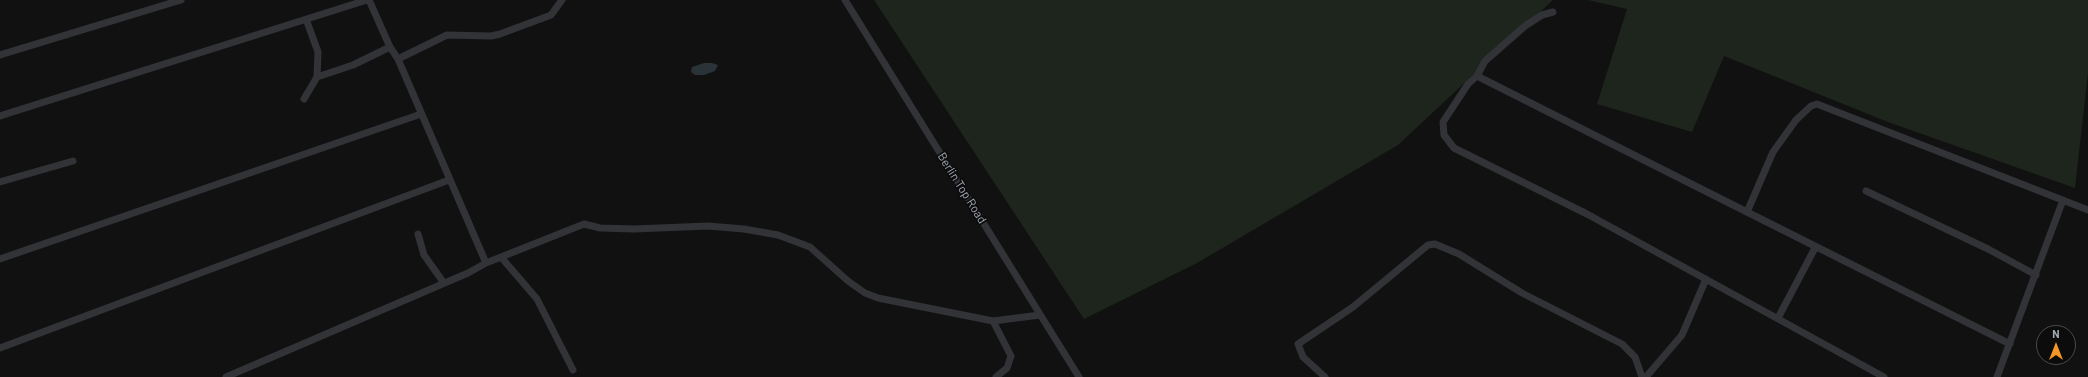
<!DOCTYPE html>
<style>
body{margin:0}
#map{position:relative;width:2088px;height:377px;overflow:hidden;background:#111112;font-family:Barlow,sans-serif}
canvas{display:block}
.north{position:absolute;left:2036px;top:325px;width:40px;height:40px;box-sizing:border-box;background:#0c0c0d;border:1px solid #484b4f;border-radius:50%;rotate:0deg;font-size:11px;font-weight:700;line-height:16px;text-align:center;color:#a2a9b3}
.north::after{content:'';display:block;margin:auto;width:14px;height:18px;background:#f59726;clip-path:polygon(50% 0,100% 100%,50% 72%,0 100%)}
</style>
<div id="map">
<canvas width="2088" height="377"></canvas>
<div class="north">N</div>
</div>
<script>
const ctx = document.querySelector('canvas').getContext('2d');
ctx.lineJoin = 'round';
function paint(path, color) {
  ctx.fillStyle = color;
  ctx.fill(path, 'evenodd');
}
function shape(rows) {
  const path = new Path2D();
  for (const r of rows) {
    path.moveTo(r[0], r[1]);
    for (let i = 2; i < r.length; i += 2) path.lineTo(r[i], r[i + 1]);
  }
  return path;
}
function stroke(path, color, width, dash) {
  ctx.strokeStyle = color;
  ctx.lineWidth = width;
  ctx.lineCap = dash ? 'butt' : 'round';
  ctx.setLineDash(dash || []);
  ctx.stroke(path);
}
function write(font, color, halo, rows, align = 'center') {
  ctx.font = font + ' Barlow,sans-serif';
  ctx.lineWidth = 3.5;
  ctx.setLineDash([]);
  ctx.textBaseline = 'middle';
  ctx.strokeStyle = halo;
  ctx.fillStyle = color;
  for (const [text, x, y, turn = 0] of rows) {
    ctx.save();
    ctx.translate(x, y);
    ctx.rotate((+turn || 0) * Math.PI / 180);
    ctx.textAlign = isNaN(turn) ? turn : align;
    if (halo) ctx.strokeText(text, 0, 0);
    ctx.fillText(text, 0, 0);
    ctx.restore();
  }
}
const green = shape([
 [874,0,1553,0,1398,145,1197,263,1084,319],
 [1588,0,2088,0,2088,73,2075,188,1888,122,1724,56,1692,132,1597,104,1627,9]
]);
const water = shape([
 [704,63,712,63,718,65,715,71,704,75,695,75,691,72,692,67]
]);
const minor = shape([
 [369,0,390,47,398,59,486,263],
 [845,0,1079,377],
 [1553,12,1542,15,1525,26,1485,61,1477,76,1468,84,1443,122,1444,135,1454,148,1587,214,1884,377],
 [0,55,181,0],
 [398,59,447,35,491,36,500,34,551,15,562,0],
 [1477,76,1747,212,1773,152,1796,120,1811,106,1817,104,2088,210],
 [317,77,353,65,390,47],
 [304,99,317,77,318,52,306,19],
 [0,116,367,0],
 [0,182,73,161],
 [1866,191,1988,249,2036,275],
 [1747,212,2010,344],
 [418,234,424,255,444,283],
 [501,257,537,299,573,370],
 [0,259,421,114],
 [1778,318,1815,248],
 [993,321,1011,356,1007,368,996,377],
 [0,348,449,180],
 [226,377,468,273,486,263,584,224,600,228,634,229,708,226,744,229,778,235,810,247,848,281,865,293,878,298,993,321,1040,315],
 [1325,377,1303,357,1298,344,1353,307,1428,245,1435,244,1459,254,1522,293,1622,344,1635,357,1642,377],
 [1646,377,1682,335,1706,279],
 [1997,377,2063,200]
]);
const streetNames = [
 ["Berlin Top Road",962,188,58]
];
paint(green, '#1d251d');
paint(water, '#293338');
stroke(minor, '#323337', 7);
write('12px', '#a2a9b3', '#0c0c0d', streetNames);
</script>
